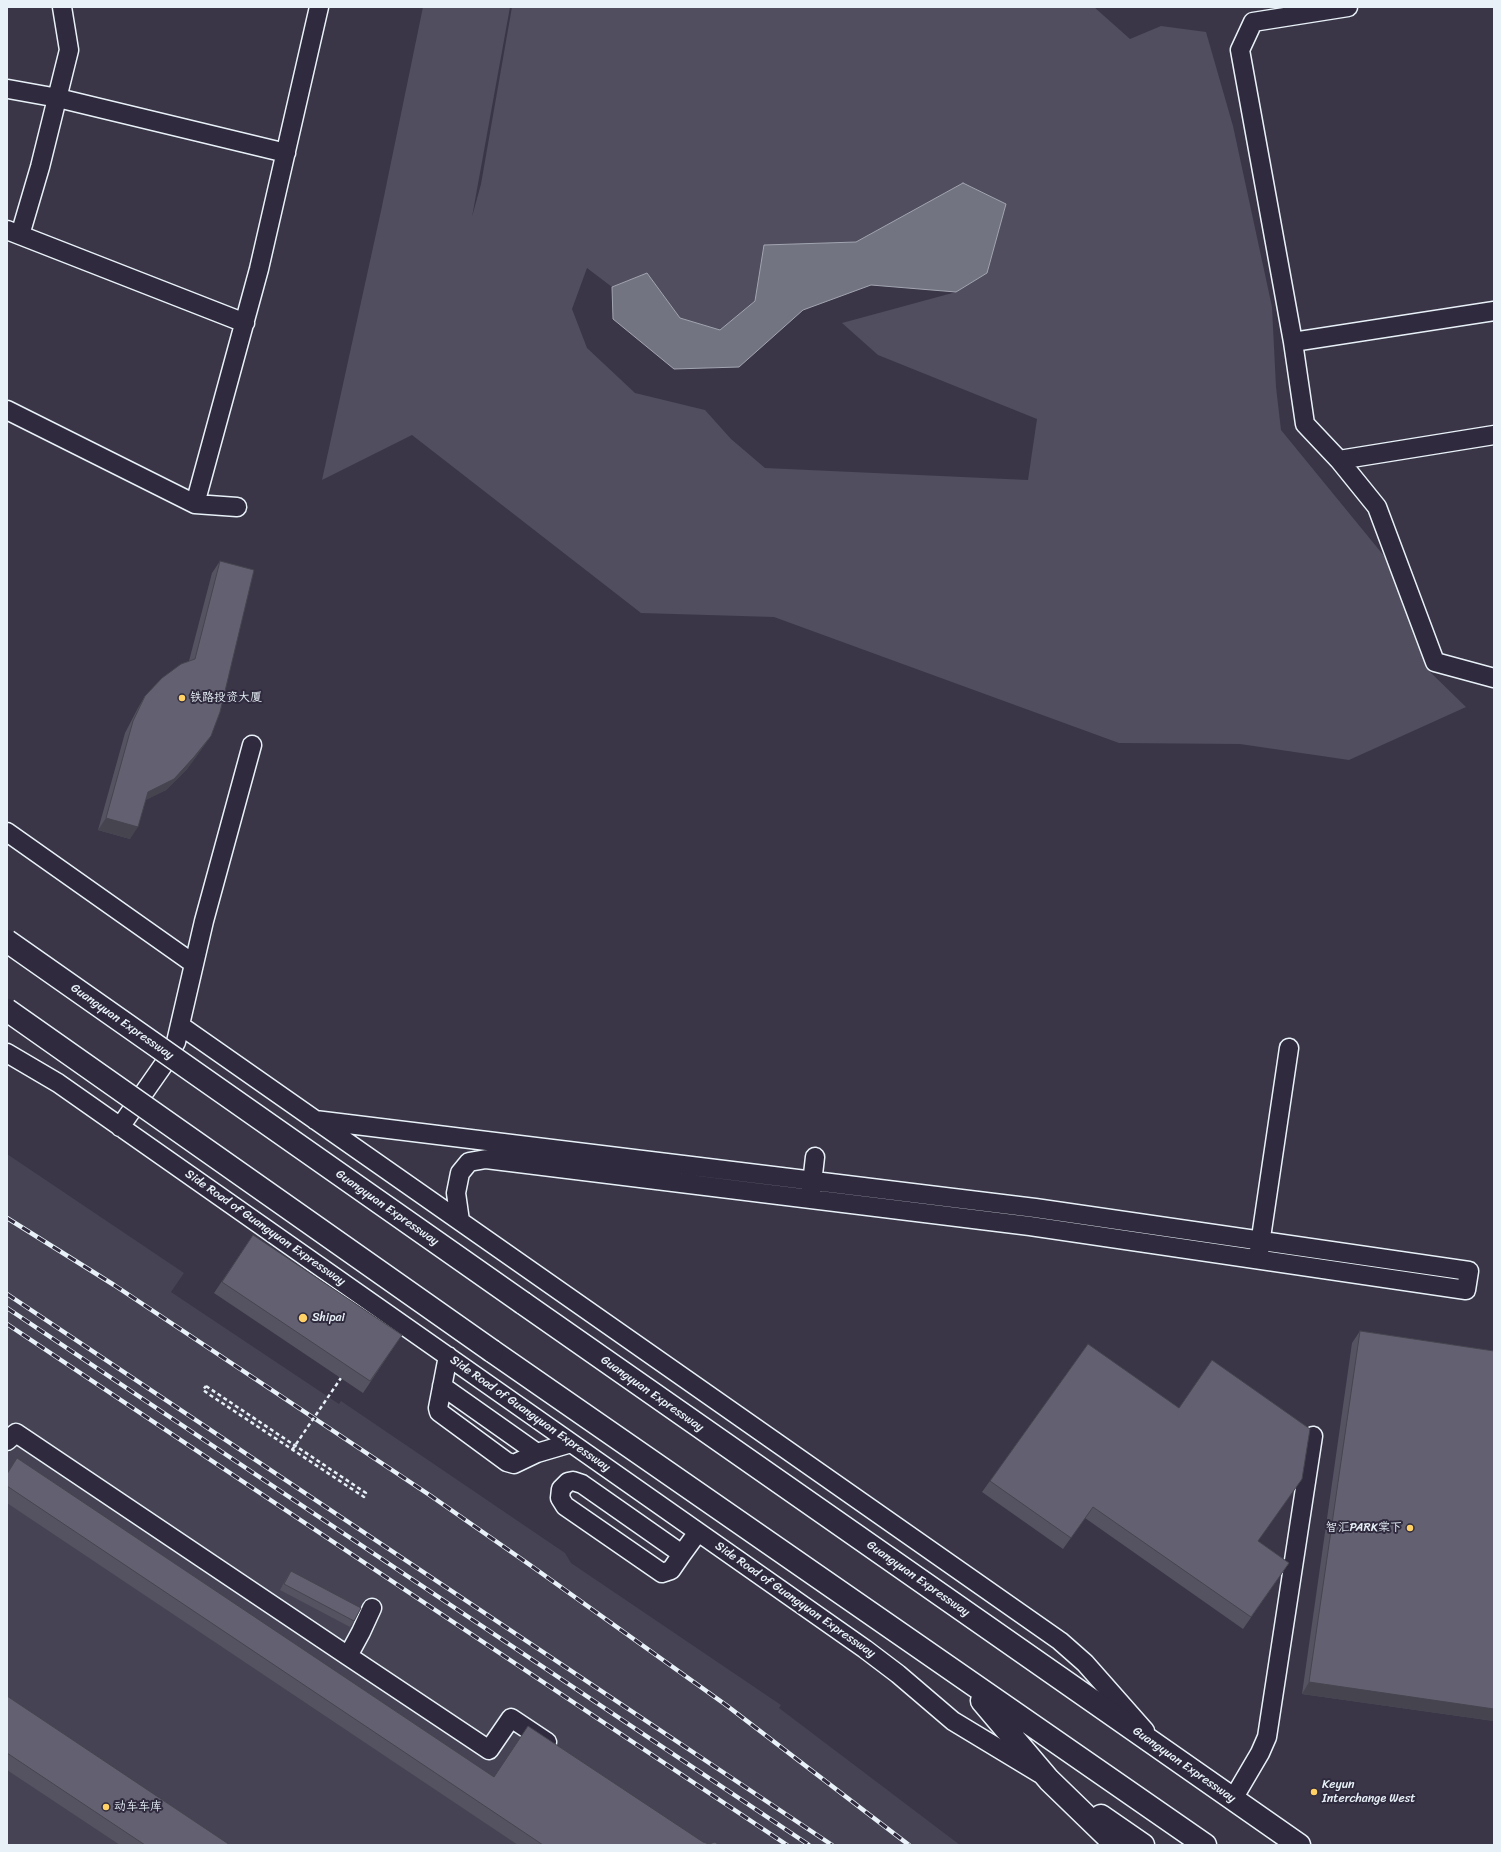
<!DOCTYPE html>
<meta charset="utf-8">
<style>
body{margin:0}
#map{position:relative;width:1501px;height:1852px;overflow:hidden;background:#3a3648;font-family:Sriracha,sans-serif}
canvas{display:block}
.frame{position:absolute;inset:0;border:8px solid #e8f1f8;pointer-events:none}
</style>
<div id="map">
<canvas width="1501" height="1852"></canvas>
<div class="frame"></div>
</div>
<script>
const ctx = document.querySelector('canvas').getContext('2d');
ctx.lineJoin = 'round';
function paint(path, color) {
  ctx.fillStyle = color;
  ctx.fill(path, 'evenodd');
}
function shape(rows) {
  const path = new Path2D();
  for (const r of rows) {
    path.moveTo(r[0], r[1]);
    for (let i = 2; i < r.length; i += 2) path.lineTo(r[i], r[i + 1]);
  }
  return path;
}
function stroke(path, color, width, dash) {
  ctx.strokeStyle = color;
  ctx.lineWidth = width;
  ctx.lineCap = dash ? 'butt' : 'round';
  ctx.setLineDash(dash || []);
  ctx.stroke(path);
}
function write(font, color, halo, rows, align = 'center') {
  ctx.font = font + ' Sriracha,"LXGW WenKai TC",sans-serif';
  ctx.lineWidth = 4;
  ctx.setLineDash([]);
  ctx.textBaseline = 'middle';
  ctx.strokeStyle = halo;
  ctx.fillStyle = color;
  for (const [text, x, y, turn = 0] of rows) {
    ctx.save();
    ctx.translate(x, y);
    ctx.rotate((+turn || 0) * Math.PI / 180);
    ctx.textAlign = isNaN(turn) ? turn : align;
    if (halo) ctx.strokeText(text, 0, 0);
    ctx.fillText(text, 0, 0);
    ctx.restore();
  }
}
const built = shape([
 [7,1154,184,1273,171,1292,339,1404,341,1401,565,1553,571,1563,781,1705,779,1708,960,1845,7,1845]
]);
const green = shape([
 [423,7,510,7,472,217,481,184,512,7,1094,7,1130,39,1161,26,1206,32,1233,126,1272,307,1276,387,1281,430,1398,573,1426,668,1466,707,1349,760,1240,744,1119,743,774,617,641,613,412,435,322,480,381,211],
 [963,183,1006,204,987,273,956,292,842,323,878,355,1037,419,1028,480,765,468,731,439,705,410,635,393,587,348,572,309,587,268,612,287,647,273,680,318,720,330,755,301,765,245,856,242]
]);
const water = shape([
 [963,183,1006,204,987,273,956,292,871,285,803,310,739,367,674,369,613,319,612,287,647,273,680,318,720,330,755,301,764,245,856,242,963,183]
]);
const path = shape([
 [206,1386,366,1493,364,1497,210,1395,203,1390,206,1386]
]);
const minor = shape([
 [1348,7,1253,22,1240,50,1293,342,1305,424,1339,460,1377,507,1435,662,1494,678],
 [8,89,58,98,286,153],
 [7,230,245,323],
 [20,235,40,167,69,50,62,7],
 [1293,342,1494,311],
 [7,410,195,504,237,507],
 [1339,460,1494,435],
 [195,504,259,269,319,7],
 [7,832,194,964],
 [181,1026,1060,1641,1085,1663,1145,1731],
 [7,1053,58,1083,865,1649,898,1674,953,1721,1039,1773],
 [315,1120,1035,1208,1469,1271,1466,1290,1030,1226,486,1159,469,1162,460,1173,456,1193,460,1221],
 [120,1127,164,1064,176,1042,204,921,252,745],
 [811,1192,815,1157],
 [1259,1251,1289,1048],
 [448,1356,438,1408,439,1412,507,1462,514,1464,537,1453,571,1443],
 [442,1386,537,1453],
 [7,1441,16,1433,348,1656,361,1632,372,1608],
 [682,1554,582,1484,573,1481,568,1482,561,1489,560,1498,565,1506,662,1573,671,1570,682,1554,698,1532],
 [348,1656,489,1750,511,1718,547,1742],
 [1233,1799,1260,1753,1267,1737,1313,1436]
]);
const highway = shape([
 [523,1303,1299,1845],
 [492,1351,1205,1845],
 [982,1701,1049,1780,1116,1845],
 [1101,1816,1143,1845]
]);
const rail = shape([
 [7,1218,114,1285,431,1496,530,1565,726,1705,909,1845],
 [7,1294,832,1845],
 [7,1308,809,1845],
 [7,1324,787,1845]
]);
const pathBridge = shape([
 [292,1450,341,1378]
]);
const highwayBridge = shape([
 [7,941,523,1303],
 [7,1010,492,1351]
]);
const wall = shape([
 [220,561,211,736,187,769,166,790,145,800,130,839,98,830,125,733,138,708,145,696,189,661,212,573],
 [253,1235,402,1335,363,1393,214,1293],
 [1360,1331,1494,1351,1494,1721,1302,1694,1352,1343],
 [1088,1344,1258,1541,1289,1563,1243,1629,1085,1518,1063,1549,982,1492],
 [17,1458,494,1777,709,1844,719,1845,518,1845,7,1503,7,1473],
 [291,1571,354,1621,350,1627,280,1590,287,1577],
 [7,1696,230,1845,120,1845,7,1770]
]);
const shadedWall = shape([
 [211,736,187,769,166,790,140,803,148,792],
 [106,818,138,827,130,839,98,830],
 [1309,1682,1494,1709,1494,1721,1302,1694]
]);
const building = shape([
 [220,561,254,570,220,712,211,736,194,757,174,779,148,792,138,827,106,818,133,721,145,696,162,678,181,664,195,659,220,561],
 [253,1235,402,1335,370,1381,222,1282,253,1235],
 [1360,1331,1494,1351,1494,1709,1309,1682,1360,1331],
 [1088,1344,1179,1408,1212,1360,1310,1429,1302,1479,1258,1541,1289,1563,1251,1617,1093,1507,1071,1538,990,1481,1088,1344],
 [17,1458,494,1777,528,1726,703,1842,709,1844,715,1842,719,1845,543,1845,7,1486,7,1474,17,1458],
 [291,1571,361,1608,354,1621,284,1584,291,1571],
 [7,1696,230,1845,145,1845,7,1753,7,1696]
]);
const markers = [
 [182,698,4,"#ffd166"],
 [303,1318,5,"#ffd166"],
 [1410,1528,4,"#ffd166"],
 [1314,1792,4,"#ffd166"],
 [106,1807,4,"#ffd166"]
];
const poiNames = [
 ["铁路投资大厦",190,698],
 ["Shipai",312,1318],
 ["智汇PARK棠下",1402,1528,"right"],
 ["Keyun",1322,1785],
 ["Interchange West",1322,1799],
 ["动车车库",114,1807]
];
const streetNames = [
 ["Guangyuan Expressway",122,1022,35],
 ["Guangyuan Expressway",387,1208,35],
 ["Side Road of Guangyuan Expressway",265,1228,35],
 ["Guangyuan Expressway",652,1394,35],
 ["Side Road of Guangyuan Expressway",530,1414,35],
 ["Guangyuan Expressway",918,1579,35],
 ["Side Road of Guangyuan Expressway",795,1600,35],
 ["Guangyuan Expressway",1184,1765,35]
];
paint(built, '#464354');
paint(green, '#504e5f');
paint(water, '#737482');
stroke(water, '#a2a6b1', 1);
stroke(minor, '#e8f1f8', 21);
stroke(highway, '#e8f1f8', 25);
stroke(path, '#e8f1f8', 2.5, [4, 3]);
stroke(minor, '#2f2a3d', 18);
stroke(highway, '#2f2a3d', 22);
stroke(rail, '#e8f1f8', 4.5);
stroke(rail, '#2f2a3d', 3, [9]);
stroke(highwayBridge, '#e8f1f8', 25, []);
stroke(pathBridge, '#e8f1f8', 2.5, [4, 3]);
stroke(highwayBridge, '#2f2a3d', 22);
paint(wall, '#555361');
paint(shadedWall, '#45444f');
paint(building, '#636171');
stroke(building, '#45444f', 1);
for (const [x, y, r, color] of markers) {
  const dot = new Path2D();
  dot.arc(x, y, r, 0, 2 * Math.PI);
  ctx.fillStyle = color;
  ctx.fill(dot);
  stroke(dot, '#2f2a3d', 1.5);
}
write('12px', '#e8f1f8', '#2f2a3d', poiNames, 'left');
write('12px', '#e8f1f8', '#2f2a3d', streetNames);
</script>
